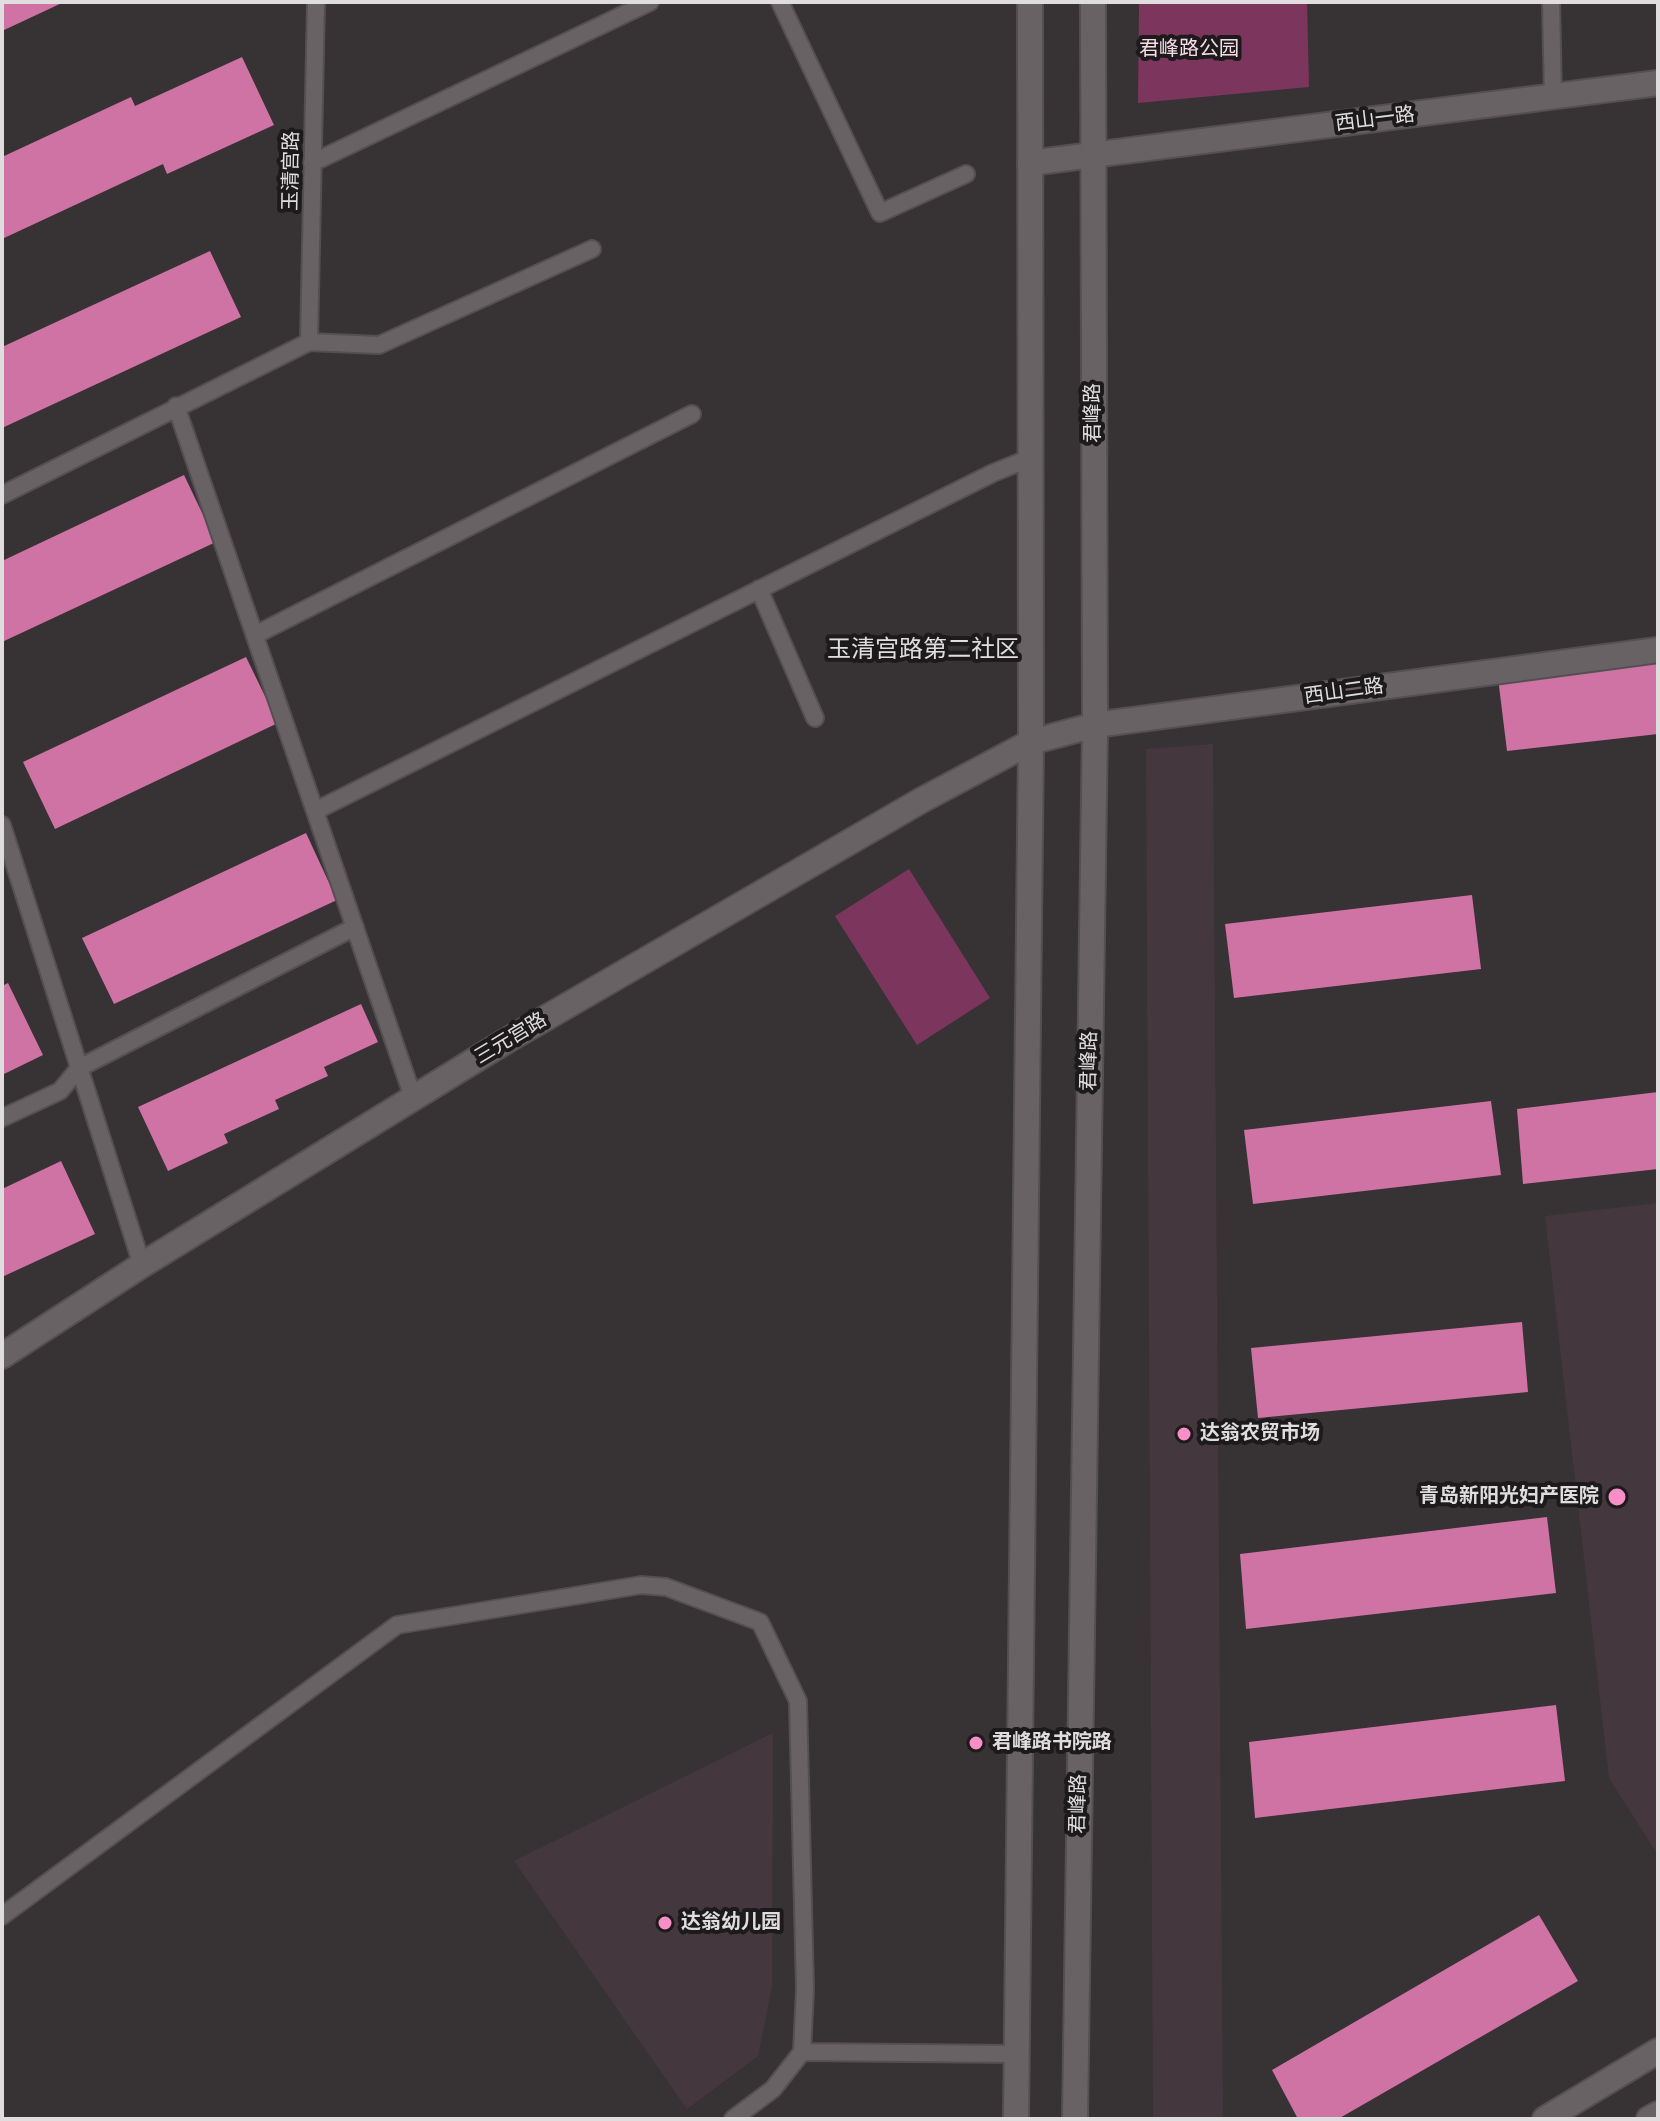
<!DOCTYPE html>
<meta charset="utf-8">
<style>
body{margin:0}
#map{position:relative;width:1660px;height:2121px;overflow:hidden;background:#373234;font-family:Signika,sans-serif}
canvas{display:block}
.frame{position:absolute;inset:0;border:4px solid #e0ddde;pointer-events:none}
</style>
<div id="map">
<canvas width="1660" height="2121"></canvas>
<div class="frame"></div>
</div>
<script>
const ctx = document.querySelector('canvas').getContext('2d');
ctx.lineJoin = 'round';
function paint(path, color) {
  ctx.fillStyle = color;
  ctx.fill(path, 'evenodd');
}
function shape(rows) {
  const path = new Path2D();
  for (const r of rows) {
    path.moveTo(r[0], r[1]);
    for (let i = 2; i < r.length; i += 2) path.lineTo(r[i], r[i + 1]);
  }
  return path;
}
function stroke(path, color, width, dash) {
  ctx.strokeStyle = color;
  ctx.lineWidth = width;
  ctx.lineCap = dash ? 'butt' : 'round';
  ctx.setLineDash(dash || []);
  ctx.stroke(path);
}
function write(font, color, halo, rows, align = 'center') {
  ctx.font = font + ' Signika,"Noto Sans SC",sans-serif';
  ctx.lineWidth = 8;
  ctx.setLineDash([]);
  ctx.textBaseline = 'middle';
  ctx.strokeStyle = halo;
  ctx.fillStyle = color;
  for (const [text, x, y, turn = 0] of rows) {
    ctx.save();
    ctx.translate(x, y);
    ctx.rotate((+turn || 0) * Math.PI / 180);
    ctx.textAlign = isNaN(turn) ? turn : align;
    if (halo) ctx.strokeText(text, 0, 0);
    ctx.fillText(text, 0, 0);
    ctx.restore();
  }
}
const built = shape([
 [1213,744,1223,2119,1153,2119,1146,749],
 [1658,1203,1658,1855,1609,1778,1545,1216],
 [773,1733,772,1986,758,2056,687,2109,514,1861]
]);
const green = shape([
 [1139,2,1307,2,1309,87,1138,103],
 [909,869,990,998,917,1045,835,916]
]);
const building = shape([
 [2,2,64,2,2,31],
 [242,57,274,125,167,174,163,164,2,239,2,157,131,97,135,106],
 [210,251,241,317,2,428,2,347],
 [184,475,216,542,2,642,2,561],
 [246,657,278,723,55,829,23,762],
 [1658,659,1658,734,1507,751,1498,678],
 [306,833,337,900,114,1004,82,938],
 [1472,895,1481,969,1234,998,1225,924],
 [8,983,43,1055,2,1075,2,986],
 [361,1004,378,1042,324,1067,328,1076,275,1100,279,1109,224,1134,228,1143,168,1171,138,1107],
 [1658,1092,1658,1169,1523,1184,1517,1109],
 [1491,1101,1501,1175,1253,1204,1244,1130],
 [61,1161,95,1234,2,1277,2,1189],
 [1522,1322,1528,1392,1258,1418,1251,1348],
 [1547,1517,1556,1593,1246,1629,1240,1554],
 [1556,1705,1565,1781,1255,1818,1249,1742],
 [1539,1915,1578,1981,1338,2119,1298,2119,1272,2070]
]);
const lane = shape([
 [780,2,880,213,966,174],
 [1551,2,1553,97],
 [312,163,650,2],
 [309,342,316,2],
 [176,406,414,1100],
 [2,495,309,342,379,345,592,249],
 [759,589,815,718],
 [255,635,692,414],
 [315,811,993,473,1030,458],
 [2,825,142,1265],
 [2,1118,60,1091,79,1068,355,927],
 [2,1916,397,1625,641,1585,666,1587,760,1622,798,1701,805,1989,802,2052],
 [733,2119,773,2089,802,2052,1016,2054]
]);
const street = shape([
 [1030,163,1658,83],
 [2,1356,142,1265,506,1041,922,800,1031,742]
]);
const secondary = shape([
 [1031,742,1095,725,1658,650],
 [1016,2119,1031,742,1030,2],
 [1075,2119,1095,725,1093,2],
 [1545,2119,1658,2051],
 [1649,2119,1658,2114]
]);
const markers = [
 [1184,1434,8,"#fa8fc7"],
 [1617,1497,10,"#fa8fc7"],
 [976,1743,8,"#fa8fc7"],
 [665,1923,8,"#fa8fc7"]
];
const parkNames = [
 ["君峰路公园",1189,50]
];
const streetNames = [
 ["西山一路",1375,120,-7],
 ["玉清宫路",292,171,-89],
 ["君峰路",1094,413,-90],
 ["西山二路",1344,692,-8],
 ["三元宫路",511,1039,-31],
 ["君峰路",1090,1061,-89],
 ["君峰路",1079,1804,-89]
];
const poiNames = [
 ["达翁农贸市场",1200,1434],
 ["青岛新阳光妇产医院",1599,1497,"right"],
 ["君峰路书院路",992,1743],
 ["达翁幼儿园",681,1923]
];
const quarterNames = [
 ["玉清宫路第二社区",923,651]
];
paint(built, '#44383e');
paint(green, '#7c355d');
paint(building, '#cf73a4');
stroke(lane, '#545052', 20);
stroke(street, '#545052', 28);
stroke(secondary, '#545052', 28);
stroke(lane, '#686265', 16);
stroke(street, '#686265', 24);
stroke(secondary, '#686265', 24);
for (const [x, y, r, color] of markers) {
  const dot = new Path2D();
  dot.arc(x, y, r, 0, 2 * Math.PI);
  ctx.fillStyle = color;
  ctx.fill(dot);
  stroke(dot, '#1c1a1b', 3);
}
write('20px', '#f5dce7', '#1c1a1b', parkNames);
write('20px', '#e0ddde', '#1c1a1b', streetNames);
write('bold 20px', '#e0ddde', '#1c1a1b', poiNames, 'left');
write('24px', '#e0ddde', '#1c1a1b', quarterNames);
</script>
